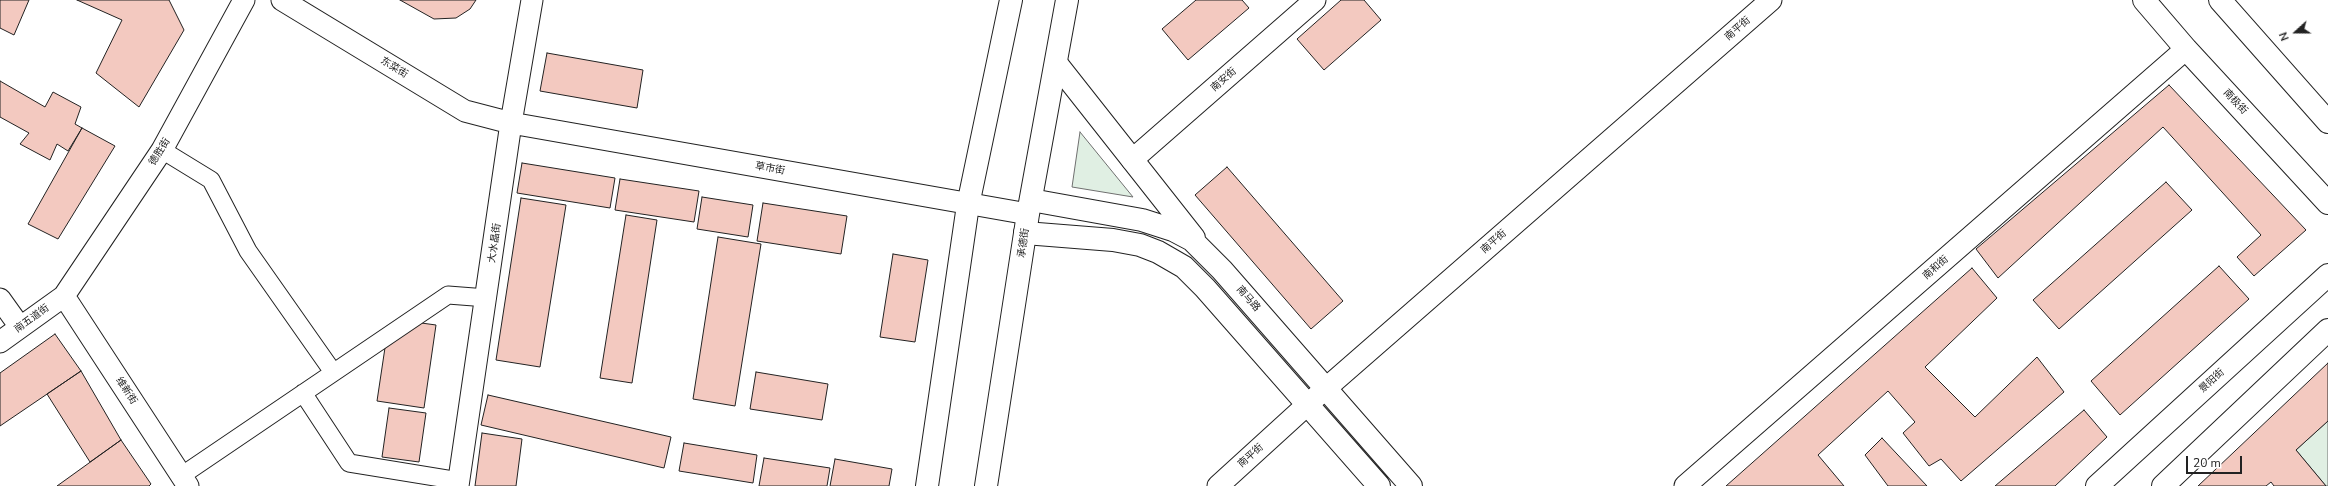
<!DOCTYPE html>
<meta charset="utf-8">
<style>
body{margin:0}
#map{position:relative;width:2328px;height:486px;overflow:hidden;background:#fff;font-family:"Nunito Sans",sans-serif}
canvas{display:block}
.north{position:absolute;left:2276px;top:12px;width:40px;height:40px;-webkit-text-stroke:3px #fff;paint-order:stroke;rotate:249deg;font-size:11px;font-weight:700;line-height:16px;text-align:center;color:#222}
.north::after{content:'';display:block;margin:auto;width:14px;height:18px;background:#222;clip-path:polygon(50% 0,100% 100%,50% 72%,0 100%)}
.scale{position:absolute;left:2186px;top:456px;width:56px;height:18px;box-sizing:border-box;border:2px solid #222;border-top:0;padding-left:5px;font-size:12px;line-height:14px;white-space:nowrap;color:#222;-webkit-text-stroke:3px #fff;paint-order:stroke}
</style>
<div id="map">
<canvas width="2328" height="486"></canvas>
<div class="north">N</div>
<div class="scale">20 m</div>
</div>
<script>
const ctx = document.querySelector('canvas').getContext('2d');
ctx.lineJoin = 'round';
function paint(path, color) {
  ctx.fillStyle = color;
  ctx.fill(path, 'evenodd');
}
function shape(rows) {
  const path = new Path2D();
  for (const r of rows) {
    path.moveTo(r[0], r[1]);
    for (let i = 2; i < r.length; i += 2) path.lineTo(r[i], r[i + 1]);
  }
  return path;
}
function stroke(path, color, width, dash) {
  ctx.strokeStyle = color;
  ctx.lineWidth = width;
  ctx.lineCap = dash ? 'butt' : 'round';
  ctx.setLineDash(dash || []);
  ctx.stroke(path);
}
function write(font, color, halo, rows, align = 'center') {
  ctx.font = font + ' "Nunito Sans","Noto Sans SC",sans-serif';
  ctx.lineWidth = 3;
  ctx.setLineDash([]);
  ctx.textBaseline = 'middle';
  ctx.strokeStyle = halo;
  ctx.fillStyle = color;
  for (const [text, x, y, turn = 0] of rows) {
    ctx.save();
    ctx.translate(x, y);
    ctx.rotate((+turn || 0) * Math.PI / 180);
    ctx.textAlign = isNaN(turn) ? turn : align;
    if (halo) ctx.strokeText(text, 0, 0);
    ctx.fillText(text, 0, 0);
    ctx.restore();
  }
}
const green = shape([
 [1080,132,1133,197,1072,187,1080,132],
 [2328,421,2328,486,2326,486,2296,450,2328,421]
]);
const building = shape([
 [0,0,29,0,14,35,0,28,0,0],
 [77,0,169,0,184,30,139,107,96,73,122,20,77,0],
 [400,0,476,0,470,9,456,18,434,19,400,0],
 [1196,0,1242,0,1249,8,1188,60,1162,29,1196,0],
 [1341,0,1364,0,1381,20,1324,70,1297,39,1341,0],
 [547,53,643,70,637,108,540,91,547,53],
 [0,81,45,107,53,92,81,107,75,124,82,128,68,151,57,144,50,160,20,144,29,133,0,117,0,81],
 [2169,85,2306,230,2254,276,2237,257,2261,235,2163,127,1998,278,1976,249,2169,85],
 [82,128,115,146,58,239,28,224,82,128],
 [522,163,615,178,610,208,517,193,522,163],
 [1227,167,1343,301,1311,329,1195,195,1227,167],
 [620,179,699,191,694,222,615,210,620,179],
 [2166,182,2192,210,2059,329,2033,300,2166,182],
 [702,197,753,205,748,237,697,229,702,197],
 [521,198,566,205,540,367,496,360,521,198],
 [763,203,847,216,841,254,757,241,763,203],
 [626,215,657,220,632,383,600,378,626,215],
 [718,237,761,244,735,406,693,399,718,237],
 [893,254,928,260,915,342,880,337,893,254],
 [2219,266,2249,299,2120,415,2091,381,2219,266],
 [1972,268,1997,298,1925,367,1975,417,2037,357,2064,392,1961,481,1941,459,1929,466,1903,433,1915,422,1888,391,1818,455,1844,486,1726,486,1972,268],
 [414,322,436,325,424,408,377,401,386,341,414,322],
 [55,334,81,371,0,426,0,373,55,334],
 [2328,363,2328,421,2296,450,2326,486,2274,486,2271,482,2266,486,2198,486,2328,363],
 [81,371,121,440,90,462,47,394,81,371],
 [756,372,828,384,822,420,750,409,756,372],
 [488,395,671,437,664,468,481,425,488,395],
 [389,408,426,413,419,462,382,457,389,408],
 [2084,410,2107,437,2055,486,1995,486,2084,410],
 [482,433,522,439,516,486,475,486,482,433],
 [1882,438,1927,486,1888,486,1865,455,1882,438],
 [121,440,151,484,149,486,57,486,121,440],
 [684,443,757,455,753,483,679,471,684,443],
 [764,458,830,468,827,486,759,486,764,458],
 [835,459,892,469,889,486,830,486,835,459]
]);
const minor = shape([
 [162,150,211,180,248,251,333,372],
 [303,393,349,463,459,481],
 [181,476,448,295,487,298]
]);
const tertiary = shape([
 [282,0,465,111,511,123,1028,214],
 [1132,160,1315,0],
 [64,296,188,486],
 [0,299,20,327],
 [0,342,64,296,162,150,244,0],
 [458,486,511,123,532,0],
 [1218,486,1308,404,1771,0],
 [1685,486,2186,49]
]);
const secondary = shape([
 [1056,63,1194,238],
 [1031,200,1142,220,1173,230,1192,240,1222,270,1411,486],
 [1025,233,1113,240,1140,245,1158,252,1184,267,1205,288,1379,486]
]);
const primary = shape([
 [927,486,968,205,1011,0],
 [986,486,1028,214,1067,0],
 [2097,486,2328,275],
 [2163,486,2328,330]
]);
const trunk = shape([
 [2144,0,2186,49,2328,203],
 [2220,0,2328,122]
]);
const streetNames = [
 ["南平街",1738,29,-41],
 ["东菜街",394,68,31],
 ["南安街",1224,80,-41],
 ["南极街",2235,102,47],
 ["德胜街",160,152,-58],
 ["草市街",770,169,10],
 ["南平街",1494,242,-41],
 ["大水晶街",495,243,-82],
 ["承德街",1024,243,-82],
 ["南和街",1936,268,-41],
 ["南马路",1248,299,49],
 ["南五道街",32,319,-36],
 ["景阳街",2212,381,-42],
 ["维新街",126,391,57],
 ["南平街",1251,456,-42]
];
paint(green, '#e0efe3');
stroke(green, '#6f6f6f', 1);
paint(building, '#f3c9c0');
stroke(building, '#222', 1);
stroke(minor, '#222', 19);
stroke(tertiary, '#222', 23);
stroke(secondary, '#222', 24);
stroke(primary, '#222', 24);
stroke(trunk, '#222', 24);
stroke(minor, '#fff', 17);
stroke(tertiary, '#fff', 21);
stroke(secondary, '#fff', 22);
stroke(primary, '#fff', 22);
stroke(trunk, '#fff', 22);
write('10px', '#222', '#fff', streetNames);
</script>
